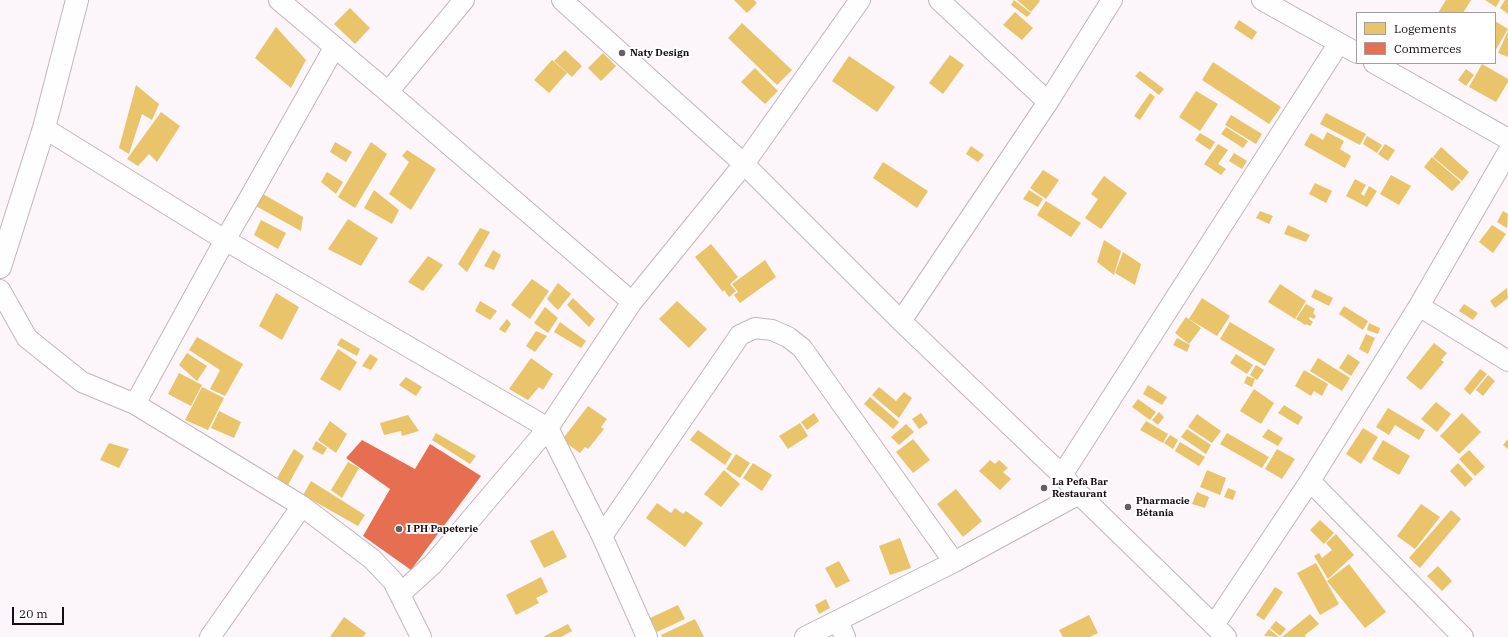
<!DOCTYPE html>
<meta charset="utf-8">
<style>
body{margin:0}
#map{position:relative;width:1508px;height:637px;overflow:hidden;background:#fcf5f9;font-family:"IBM Plex Serif",serif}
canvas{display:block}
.legend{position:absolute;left:1356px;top:12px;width:140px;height:52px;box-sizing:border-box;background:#fff;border:1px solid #a29ea1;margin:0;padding:5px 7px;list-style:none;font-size:12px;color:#170c13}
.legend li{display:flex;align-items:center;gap:8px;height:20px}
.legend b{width:20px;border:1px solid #a29ea1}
.scale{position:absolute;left:12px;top:607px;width:52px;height:18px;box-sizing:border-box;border:2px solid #170c13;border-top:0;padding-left:5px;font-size:12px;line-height:14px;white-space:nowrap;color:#170c13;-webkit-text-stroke:3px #fff;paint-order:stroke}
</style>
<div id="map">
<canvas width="1508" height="637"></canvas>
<ul class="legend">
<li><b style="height:11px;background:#e9c46a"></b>Logements</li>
<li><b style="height:11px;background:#e76f51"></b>Commerces</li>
</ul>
<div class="scale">20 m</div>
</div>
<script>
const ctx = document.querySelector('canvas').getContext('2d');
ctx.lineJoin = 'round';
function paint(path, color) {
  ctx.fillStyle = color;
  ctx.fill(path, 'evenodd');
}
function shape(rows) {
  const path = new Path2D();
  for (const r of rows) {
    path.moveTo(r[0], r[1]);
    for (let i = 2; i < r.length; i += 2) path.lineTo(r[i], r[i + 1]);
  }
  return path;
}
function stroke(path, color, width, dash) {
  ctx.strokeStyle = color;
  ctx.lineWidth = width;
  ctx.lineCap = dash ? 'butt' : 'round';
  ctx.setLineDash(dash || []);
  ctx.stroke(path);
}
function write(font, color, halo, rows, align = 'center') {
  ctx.font = font + ' "IBM Plex Serif",serif';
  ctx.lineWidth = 4;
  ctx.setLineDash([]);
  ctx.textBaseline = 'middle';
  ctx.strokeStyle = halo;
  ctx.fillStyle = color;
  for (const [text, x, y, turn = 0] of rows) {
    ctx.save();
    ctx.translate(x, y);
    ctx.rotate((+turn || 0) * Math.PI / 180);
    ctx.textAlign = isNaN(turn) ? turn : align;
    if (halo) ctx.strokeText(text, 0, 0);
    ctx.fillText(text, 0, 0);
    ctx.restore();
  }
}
const homes = shape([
 [734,0,754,0,757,3,747,13],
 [1014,0,1031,13,1027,17,1011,5],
 [1017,0,1039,0,1040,1,1031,12],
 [1446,0,1471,0,1463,13,1438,13],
 [1485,0,1500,0,1496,7],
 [1505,0,1508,0,1508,14,1500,8],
 [350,8,370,28,355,44,334,24],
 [1015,12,1033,28,1022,40,1003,25],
 [1239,20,1257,32,1252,40,1234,28],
 [1495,21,1508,29,1495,51],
 [742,23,792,70,777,85,728,38],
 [276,27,306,60,291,88,255,58],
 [1508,31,1508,57,1498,53],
 [565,50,582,66,572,77,554,61],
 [603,53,616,66,601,81,588,68],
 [950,55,964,65,943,94,929,83],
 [849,56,895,87,877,112,832,81],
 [552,60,567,73,549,93,534,80],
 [1213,62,1281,107,1269,124,1202,80],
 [1482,64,1508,79,1508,82,1496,102,1469,87],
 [755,68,778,91,765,104,741,82],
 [1466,69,1474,75,1466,86,1458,80],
 [1140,71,1164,89,1159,95,1135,76],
 [136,85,159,104,152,120,142,114,129,154,119,148],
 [1196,91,1218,104,1200,131,1179,117],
 [1150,93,1155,97,1140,120,1134,116],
 [161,112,180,126,157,162,149,154,138,166,127,159],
 [1326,113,1366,134,1360,145,1320,124],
 [1231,115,1262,134,1256,144,1225,125],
 [1226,127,1248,141,1243,148,1221,134],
 [1327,132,1344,141,1340,149,1351,156,1345,168,1304,145,1311,133,1323,140],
 [1200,133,1215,142,1210,150,1195,140],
 [1367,136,1382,145,1377,153,1363,144],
 [335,142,352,152,346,162,330,152],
 [371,142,387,154,355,208,338,197],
 [1218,144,1228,150,1218,164,1226,169,1221,175,1204,164],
 [1385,144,1395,150,1388,161,1378,154],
 [971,146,984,155,978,162,966,154],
 [1441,147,1469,172,1462,181,1433,157],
 [407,150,436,169,411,210,389,194,409,162,402,156],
 [1234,153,1247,161,1242,169,1229,161],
 [1432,157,1461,182,1452,191,1424,167],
 [883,162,928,191,917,208,873,178],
 [1043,170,1059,180,1046,199,1030,188],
 [327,172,343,182,336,194,321,182],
 [1391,175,1411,186,1399,205,1380,194],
 [1104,176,1127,193,1101,229,1085,218,1098,199,1091,194],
 [1355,179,1366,185,1361,194,1364,196,1369,186,1377,191,1367,207,1346,196],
 [1315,183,1332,191,1326,203,1309,194],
 [374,190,399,210,392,224,364,208],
 [1029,190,1043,199,1038,207,1023,199],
 [263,194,303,217,301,231,254,205],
 [1046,201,1081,223,1071,237,1037,215],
 [1260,211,1273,216,1269,224,1256,218],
 [1503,211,1508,214,1507,228,1497,222],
 [348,219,378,238,361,266,328,249],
 [261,220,286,233,278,249,254,235],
 [1288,225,1310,235,1306,242,1284,234],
 [1492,225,1506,234,1493,253,1479,242],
 [480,228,490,232,467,272,458,264],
 [1104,240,1121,251,1114,275,1097,262],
 [711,244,738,277,730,284,736,291,729,297,724,290,723,292,695,257],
 [493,250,501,255,494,270,484,266],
 [1123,252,1141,264,1135,285,1115,273],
 [428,256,443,265,423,291,408,282],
 [765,260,776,277,740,303,734,295,738,292,732,284],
 [532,279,549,291,530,319,511,305],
 [558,283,571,294,558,310,547,299],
 [1280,284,1306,301,1295,319,1268,302],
 [1507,288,1508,298,1495,308,1490,301],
 [1315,289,1333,298,1329,306,1311,297],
 [276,293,299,307,282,340,259,326],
 [573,298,595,319,589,327,567,305],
 [1202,298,1230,316,1217,336,1189,319],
 [480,301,497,311,490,320,475,311],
 [677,301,707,329,689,348,659,319],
 [1306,304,1315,309,1313,313,1316,316,1314,319,1310,317,1309,319,1313,322,1310,326,1306,324,1305,325,1296,319],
 [1464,304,1478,313,1473,320,1459,311],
 [1344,306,1368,321,1363,330,1339,314],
 [545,307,558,318,548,333,534,323],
 [1186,317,1201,328,1189,344,1175,333],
 [507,319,511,324,505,333,499,329],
 [560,322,586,341,581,348,554,332],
 [1230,322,1275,349,1265,366,1220,339],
 [1369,323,1380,328,1378,334,1367,330],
 [536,331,547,336,535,352,526,346],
 [1366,334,1375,338,1368,354,1359,349],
 [197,337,243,364,225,396,210,389,220,370,189,350],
 [341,338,360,349,357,356,337,345],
 [1177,338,1190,345,1187,352,1173,345],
 [1434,343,1447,353,1441,360,1444,362,1421,390,1406,378],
 [338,349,357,362,340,391,320,379],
 [187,353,207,366,197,381,179,365],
 [370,354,378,359,371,370,362,366],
 [1236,354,1253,365,1247,374,1230,363],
 [1348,354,1360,362,1351,376,1339,368],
 [531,358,553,374,543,390,539,387,528,400,509,389],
 [1318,358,1350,378,1342,391,1310,371],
 [1256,365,1264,370,1257,380,1250,375],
 [1480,369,1487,374,1470,395,1464,389],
 [1304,370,1328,384,1322,396,1314,391,1311,396,1295,386],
 [179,373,202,385,191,406,168,394],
 [1488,375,1495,381,1483,396,1476,390],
 [1247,376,1255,379,1252,387,1244,383],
 [406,377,422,387,416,396,399,385],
 [1148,385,1167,397,1162,405,1143,394],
 [202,387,224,398,208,430,185,420],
 [879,387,896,401,904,392,912,398,899,418,872,395],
 [1254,389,1274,403,1261,424,1240,411],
 [870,397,899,422,893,429,864,404],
 [1138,399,1156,412,1150,420,1132,407],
 [1436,402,1451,414,1437,432,1421,419],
 [1284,405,1303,417,1298,425,1278,413],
 [588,406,607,419,601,427,604,429,588,449,585,447,580,453,562,440],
 [1388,408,1425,430,1419,440,1395,425,1389,435,1376,427],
 [219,411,241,422,234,438,211,428],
 [1159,412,1164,417,1158,425,1152,420],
 [814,413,819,421,807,430,801,422],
 [921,413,928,423,919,429,912,419],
 [1462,413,1481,432,1459,454,1440,436],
 [1197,414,1221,431,1212,443,1188,427],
 [408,415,419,431,402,436,401,431,384,435,380,423],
 [330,421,347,434,336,453,318,440],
 [1146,421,1168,434,1163,443,1140,430],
 [800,423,808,436,788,449,779,436],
 [906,424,914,432,899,445,891,437],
 [1363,428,1378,437,1361,464,1346,454],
 [1187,429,1211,445,1206,454,1181,437],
 [1268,429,1283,438,1278,446,1262,437],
 [698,430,732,454,725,465,690,440],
 [436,433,476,456,470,464,432,440],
 [1227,433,1269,457,1262,468,1220,444],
 [1170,435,1178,440,1173,449,1164,443],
 [913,439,930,460,913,473,896,452],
 [1508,439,1508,449,1503,445],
 [1383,440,1410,456,1399,475,1372,459],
 [316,441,327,448,323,455,312,449],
 [1180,442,1205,457,1199,466,1175,451],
 [109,443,129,449,119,468,100,460],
 [294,449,304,456,288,485,277,478],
 [1277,449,1295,459,1282,479,1265,469],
 [1469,450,1485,467,1475,476,1459,459],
 [736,454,750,463,740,478,726,469],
 [990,460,995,464,999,460,1008,468,1003,472,1011,479,1000,490,979,471],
 [348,462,359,468,342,498,331,490],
 [753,463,772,475,762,491,743,478],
 [1458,463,1473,479,1465,487,1450,471],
 [724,470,740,484,721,507,704,494],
 [1207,470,1226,478,1220,495,1200,487],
 [311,481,365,515,358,526,303,495],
 [1228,488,1236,491,1233,500,1224,497],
 [956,489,982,521,963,537,937,504],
 [1197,492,1209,497,1205,508,1192,504],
 [657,503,671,513,675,508,683,514,686,511,703,523,685,547,646,518],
 [1421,504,1440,517,1415,549,1397,536],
 [1451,510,1461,519,1420,568,1409,558],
 [1320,520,1334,533,1324,544,1310,530],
 [553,530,567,557,544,568,530,541],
 [1336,534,1354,555,1328,579,1314,556,1319,553,1322,558,1332,550,1326,543],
 [900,538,911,568,890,575,879,546],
 [839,561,850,581,836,588,825,568],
 [1316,563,1339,604,1320,615,1297,573],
 [1349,564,1386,612,1365,628,1327,581],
 [1438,566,1452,581,1442,591,1427,576],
 [541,577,548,592,536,598,539,603,516,615,506,595],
 [1275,587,1283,592,1264,620,1256,615],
 [826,599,830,608,819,614,815,605],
 [678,605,685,619,657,632,650,618],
 [1310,614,1319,624,1305,635,1306,637,1282,637],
 [1089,615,1098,633,1090,637,1063,637,1059,630],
 [344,617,366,633,363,637,330,637],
 [695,619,704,637,662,637,661,635],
 [1276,621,1286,629,1280,636,1270,628],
 [568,624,572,631,561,637,543,637],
 [1269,629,1279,637,1264,636]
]);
const shops = shape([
 [362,440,415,469,430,444,481,476,411,570,363,536,390,489,346,458]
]);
const minor = shape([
 [279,0,388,92,632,302],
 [562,0,744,164,901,321,1062,475,1079,494,1226,637],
 [939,0,1048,102],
 [1262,0,1357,53],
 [1374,63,1508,139],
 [388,92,464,0],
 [44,128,225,240,548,428,602,536,647,637],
 [0,290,27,338,82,382,135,404,302,506,372,559,393,581,421,637],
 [1419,306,1508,361],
 [901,321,1048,102,1112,0],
 [135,404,225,240,250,197,334,48],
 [1062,475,1339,43],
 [1310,481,1463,637],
 [602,536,740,335,755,328,772,330,788,337,802,348,954,562],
 [400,594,433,564,548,428,632,302,744,164,860,0],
 [838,621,845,637],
 [1214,625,1310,481,1419,306,1508,152],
 [210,637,302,506],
 [805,637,954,562,1079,494]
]);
const tertiary = shape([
 [0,267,44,128,77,0]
]);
const markers = [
 [622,53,4,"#675e64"],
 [1044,488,4,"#675e64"],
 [1128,507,4,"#675e64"],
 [399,529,4,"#675e64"]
];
const poiNames = [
 ["Naty Design",630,53],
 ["La Pefa Bar",1052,482],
 ["Restaurant",1052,494],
 ["Pharmacie",1136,501],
 ["Bétania",1136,513],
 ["I PH Papeterie",407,529]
];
paint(homes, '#e9c46a');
paint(shops, '#e76f51');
stroke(minor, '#c0b6bb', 22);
stroke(tertiary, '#c0b6bb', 24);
stroke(minor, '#fffefe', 20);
stroke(tertiary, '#fffefe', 22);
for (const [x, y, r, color] of markers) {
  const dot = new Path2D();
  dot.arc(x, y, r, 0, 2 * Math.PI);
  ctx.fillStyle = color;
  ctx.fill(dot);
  stroke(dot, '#fff', 1.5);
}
write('bold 10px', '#170c13', '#fff', poiNames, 'left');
</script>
